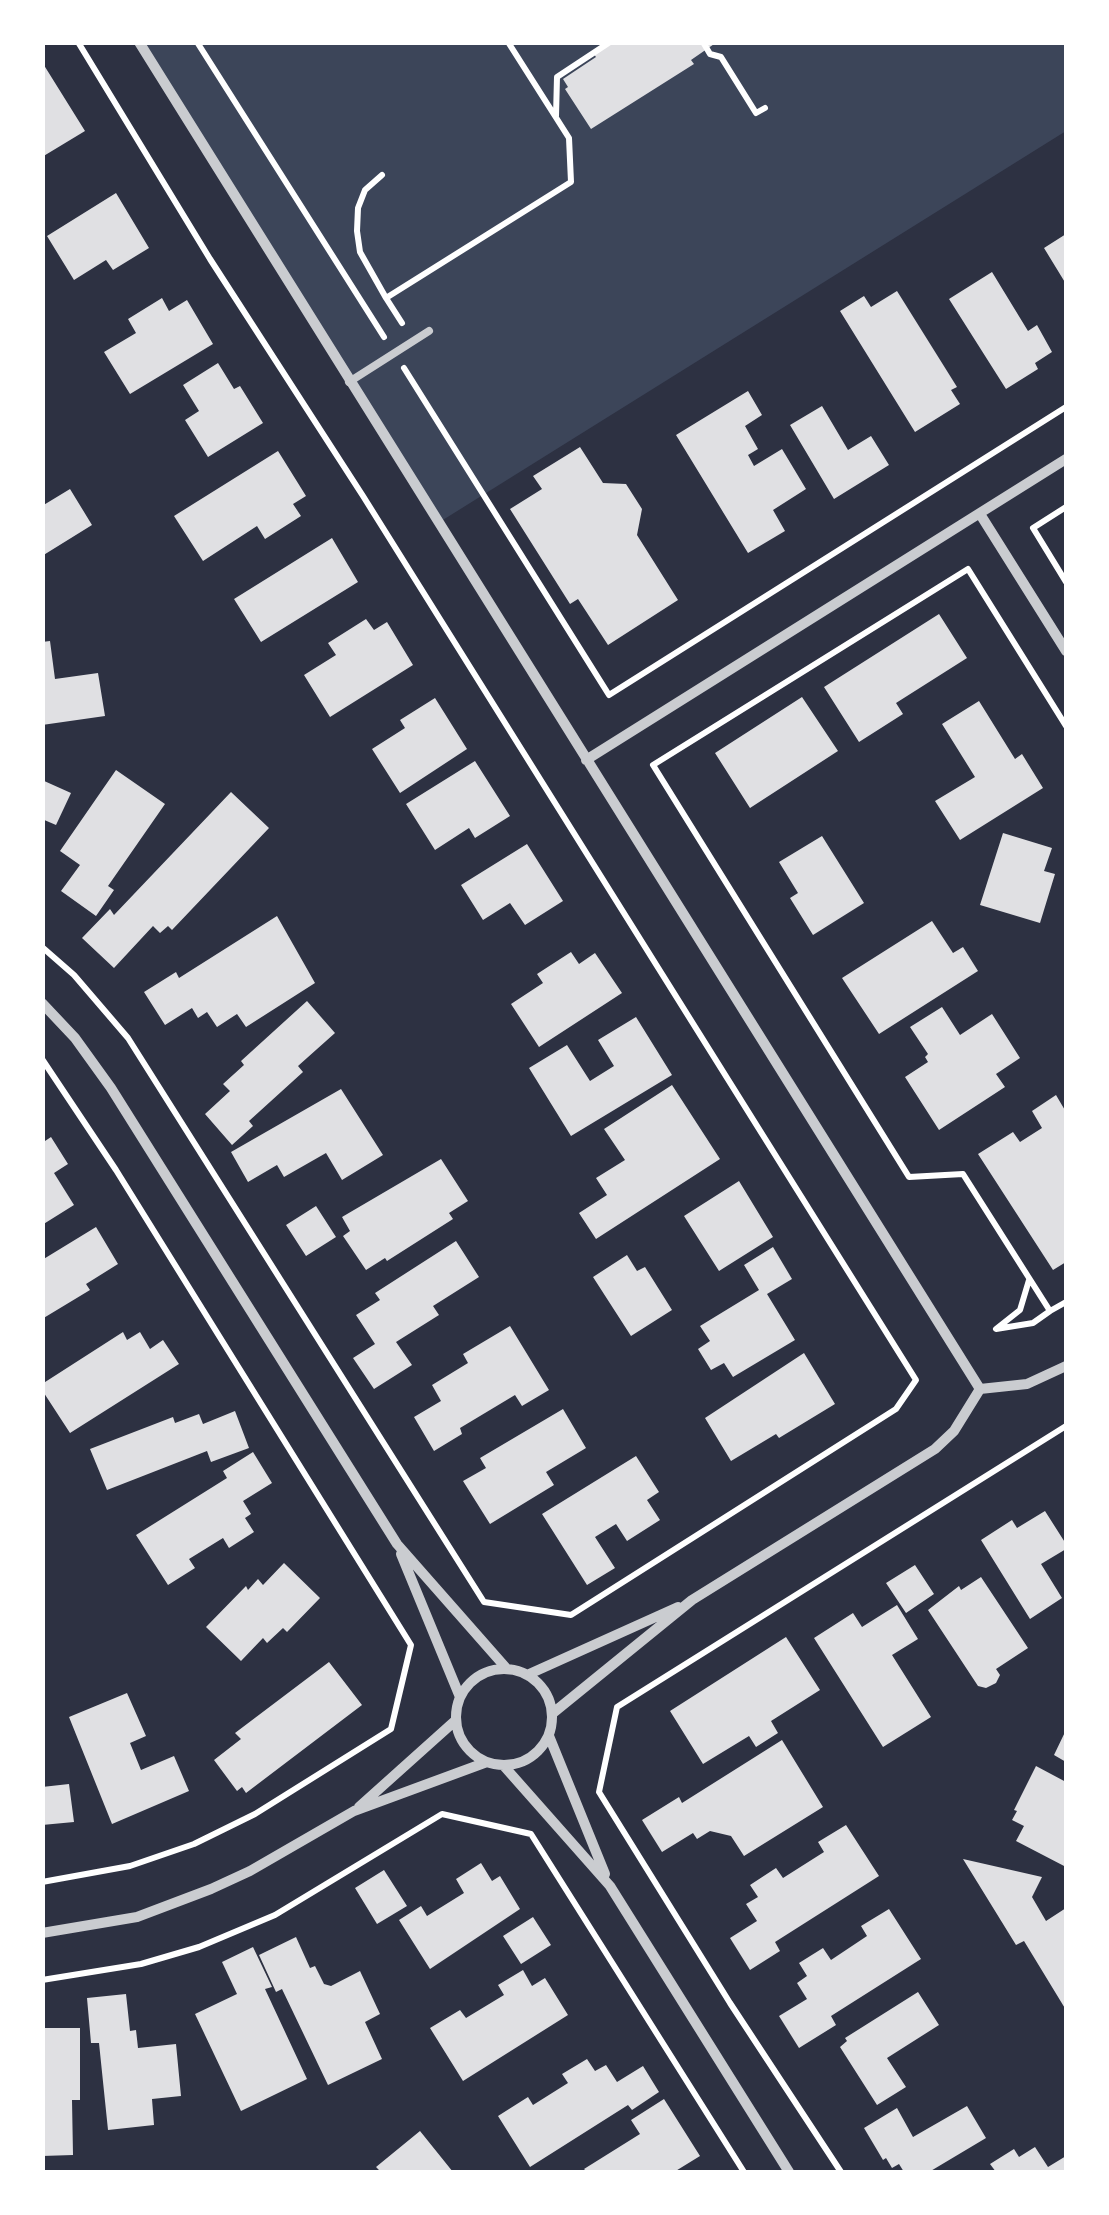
<!DOCTYPE html>
<style>
body{margin:0}
#map{position:relative;width:1109px;height:2215px;overflow:hidden;background:#2d3142;font-family:Rubik,sans-serif}
canvas{display:block}
.frame{position:absolute;inset:0;border:45px solid #fff;pointer-events:none}
</style>
<div id="map">
<canvas width="1109" height="2215"></canvas>
<div class="frame"></div>
</div>
<script>
const ctx = document.querySelector('canvas').getContext('2d');
ctx.lineJoin = 'round';
function paint(path, color) {
  ctx.fillStyle = color;
  ctx.fill(path, 'evenodd');
}
function shape(rows) {
  const path = new Path2D();
  for (const r of rows) {
    if (r.length === 3) {
      path.moveTo(r[0] + r[2], r[1]);
      path.arc(r[0], r[1], r[2], 0, 2 * Math.PI);
      continue;
    }
    path.moveTo(r[0], r[1]);
    for (let i = 2; i < r.length; i += 2) path.lineTo(r[i], r[i + 1]);
  }
  return path;
}
function stroke(path, color, width, dash) {
  ctx.strokeStyle = color;
  ctx.lineWidth = width;
  ctx.lineCap = dash ? 'butt' : 'round';
  ctx.setLineDash(dash || []);
  ctx.stroke(path);
}
const green = shape([
 [139,43,1066,43,1066,131,438,523]
]);
const building = shape([
 [609,42,717,42,691,60,694,64,591,129,565,89,568,87,563,79,596,57,593,53],
 [42,62,85,131,42,157],
 [116,193,149,248,113,270,106,260,74,280,47,236],
 [1066,234,1066,284,1044,248],
 [992,272,1028,331,1037,325,1052,352,1035,363,1038,369,1006,389,949,299],
 [897,291,957,387,951,390,960,404,915,432,840,311,864,296,871,307],
 [162,298,169,311,187,300,213,344,130,394,104,352,136,333,128,319],
 [218,363,234,389,240,386,263,423,208,457,185,420,199,411,183,385],
 [748,391,762,415,745,426,758,449,748,455,754,466,782,449,806,489,773,510,785,531,748,553,676,435],
 [822,406,848,450,871,436,889,465,834,499,790,425],
 [580,447,603,483,626,484,642,509,637,535,678,600,608,645,578,599,570,604,510,509,542,489,533,476],
 [278,451,306,496,293,504,301,516,265,539,257,526,203,561,174,516],
 [70,489,92,525,42,556,42,506],
 [332,538,358,582,261,642,234,599],
 [939,614,967,658,896,703,903,714,859,742,824,687],
 [366,619,374,630,387,622,413,665,330,717,304,675,336,655,328,643],
 [50,641,55,679,98,673,105,716,42,725,42,642],
 [802,697,838,751,750,808,715,753],
 [435,698,467,749,400,793,372,749,405,728,400,720],
 [979,701,1015,759,1022,754,1043,788,960,840,935,801,975,777,942,724],
 [475,761,510,816,475,838,469,828,435,850,406,804],
 [116,770,165,804,108,886,114,890,96,916,61,891,80,865,60,851],
 [42,780,71,793,56,825,42,819],
 [231,792,269,828,172,930,168,926,160,933,153,926,114,968,82,938,110,909,114,915],
 [1003,833,1052,848,1044,871,1055,874,1040,923,980,905],
 [822,836,864,903,813,935,790,898,798,893,779,862],
 [527,844,563,901,525,925,510,903,483,920,461,885],
 [277,916,315,983,246,1027,237,1014,217,1027,207,1012,198,1018,192,1008,165,1025,144,992,176,972,179,978],
 [932,921,953,953,963,947,978,971,879,1034,842,978],
 [571,952,579,964,595,953,622,993,539,1047,511,1004,543,983,537,974],
 [307,1001,335,1033,298,1066,303,1072,249,1121,253,1126,232,1145,205,1114,230,1091,223,1084,244,1065,241,1061],
 [942,1007,960,1035,992,1014,1020,1058,996,1074,1005,1087,939,1130,905,1077,928,1062,925,1057,928,1054,910,1027],
 [636,1017,672,1075,571,1136,529,1068,567,1045,590,1081,614,1066,598,1040],
 [672,1085,720,1159,596,1239,579,1213,607,1195,596,1178,625,1160,604,1129],
 [341,1089,383,1155,342,1180,326,1153,284,1177,277,1165,248,1182,231,1152],
 [1056,1095,1066,1112,1066,1262,1053,1270,978,1154,1013,1132,1020,1142,1042,1128,1032,1111],
 [51,1137,68,1164,54,1173,74,1205,42,1225,42,1143],
 [441,1159,468,1201,449,1213,453,1219,387,1261,385,1258,366,1270,343,1236,350,1231,342,1217],
 [739,1181,773,1237,719,1271,684,1216],
 [316,1206,336,1237,306,1256,286,1225],
 [96,1227,118,1264,86,1284,90,1290,42,1319,42,1260],
 [456,1241,479,1277,433,1306,439,1315,396,1342,412,1365,374,1389,353,1358,375,1344,356,1315,380,1300,375,1293],
 [773,1247,792,1279,767,1294,795,1340,733,1377,724,1363,711,1370,698,1349,710,1341,700,1326,759,1290,744,1265],
 [627,1255,637,1271,645,1267,672,1310,631,1336,593,1277],
 [510,1326,549,1390,522,1406,515,1395,460,1428,462,1434,434,1451,414,1417,441,1401,432,1385,468,1363,463,1354],
 [123,1332,127,1340,140,1332,150,1349,163,1340,179,1364,70,1433,42,1390,42,1384],
 [804,1353,835,1404,779,1438,776,1434,731,1461,705,1418],
 [563,1409,586,1448,546,1472,554,1485,490,1524,463,1481,486,1468,480,1458],
 [235,1411,249,1448,211,1462,207,1451,107,1490,90,1449,173,1417,175,1423,199,1414,203,1424],
 [253,1452,272,1483,243,1501,251,1514,245,1518,254,1532,229,1548,223,1538,189,1559,195,1568,168,1585,136,1535,227,1478,223,1471],
 [636,1456,659,1492,647,1500,660,1520,627,1541,616,1524,595,1537,615,1568,587,1585,542,1514],
 [1045,1511,1066,1544,1066,1549,1041,1564,1062,1598,1030,1619,981,1540,1012,1520,1017,1528],
 [284,1563,320,1598,287,1632,283,1628,267,1643,263,1638,241,1661,206,1627,246,1586,248,1590,258,1579,263,1585],
 [915,1565,934,1594,906,1613,886,1583],
 [981,1577,1028,1648,996,1669,1000,1675,996,1683,986,1688,978,1686,928,1610,959,1586,961,1590],
 [897,1605,918,1639,892,1655,931,1717,883,1747,814,1638,853,1613,862,1627],
 [786,1637,820,1690,771,1721,778,1733,756,1747,749,1736,703,1764,670,1711],
 [329,1662,362,1705,246,1793,242,1787,237,1791,214,1760,241,1739,235,1733],
 [127,1693,146,1736,130,1743,141,1770,174,1756,189,1791,112,1824,69,1717],
 [1066,1730,1066,1762,1054,1755],
 [782,1740,823,1807,744,1856,731,1836,710,1831,697,1839,693,1833,662,1852,642,1820,679,1797,682,1803],
 [1036,1766,1066,1782,1066,1867,1016,1841,1024,1826,1012,1820,1017,1811,1014,1810],
 [69,1784,74,1822,42,1825,42,1787],
 [846,1825,879,1876,775,1942,780,1951,750,1970,730,1938,757,1921,746,1904,758,1897,750,1885,776,1868,783,1878,824,1852,818,1842],
 [963,1859,1042,1877,1032,1897,1046,1921,1066,1908,1066,2010,1024,1941,1016,1945],
 [481,1863,492,1881,500,1876,520,1909,430,1969,399,1920,421,1906,427,1916,464,1893,456,1879],
 [384,1870,407,1906,377,1924,355,1888],
 [889,1909,921,1959,831,2016,836,2025,799,2048,779,2016,807,1999,797,1983,807,1976,799,1963,823,1948,831,1960,867,1936,861,1926],
 [533,1917,551,1945,521,1964,503,1936],
 [296,1937,310,1968,315,1966,324,1984,331,1986,360,1971,380,2014,365,2022,382,2059,328,2085,282,1989,276,1992,259,1955],
 [253,1947,272,1987,265,1989,307,2079,241,2111,195,2014,237,1994,222,1962],
 [523,1970,532,1986,545,1978,568,2015,463,2081,430,2028,460,2010,466,2018,504,1995,498,1985],
 [918,1992,939,2025,887,2058,906,2087,877,2105,840,2047,847,2041,845,2038],
 [126,1994,130,2031,136,2030,138,2048,176,2044,181,2096,152,2099,154,2125,108,2130,99,2043,91,2043,87,1998],
 [42,2028,80,2028,80,2100,72,2100,73,2155,42,2156],
 [587,2059,595,2071,606,2065,617,2082,643,2066,659,2092,632,2110,628,2105,530,2167,498,2116,528,2097,533,2105,568,2083,562,2074],
 [664,2099,700,2156,674,2172,587,2172,584,2169,640,2134,631,2120],
 [967,2106,986,2138,929,2172,904,2172,899,2164,892,2168,886,2158,883,2160,864,2128,897,2108,913,2137],
 [420,2131,453,2172,381,2172,376,2167],
 [1035,2147,1048,2167,1066,2156,1066,2172,996,2172,990,2164,1014,2149,1019,2157]
]);
const path = shape([
 [197,42,384,337],
 [703,42,710,54,721,57,756,113,765,108],
 [556,116,557,77,610,42],
 [382,175,365,190,358,208,357,231,360,252,386,298],
 [402,323,386,298,571,182,569,138,508,42],
 [404,368,609,695,1066,407],
 [1066,507,1033,528,1066,582],
 [42,947,74,975,128,1038,484,1602,571,1615,896,1409,916,1380,363,496,210,259,78,42],
 [42,1059,116,1170,411,1645,391,1729,255,1814,194,1844,130,1866,42,1882],
 [1029,1280,1020,1310,996,1329,1033,1323,1050,1311,963,1174,909,1177,653,765,968,569,1066,726],
 [1050,1311,1066,1302],
 [42,1980,141,1964,199,1947,275,1915,442,1814,531,1834,744,2172],
 [841,2172,730,2003,599,1792,617,1707,1066,1426]
]);
const service = shape([
 [349,382,429,331]
]);
const minor = shape([
 [139,42,980,1389],
 [980,514,1066,651],
 [586,760,1066,459],
 [42,1003,75,1038,111,1088,397,1544,507,1669],
 [401,1554,460,1697],
 [504,1717,48],
 [527,1675,678,1607],
 [553,1713,692,1600,935,1449,954,1431,980,1389,1027,1384,1066,1366],
 [549,1736,605,1874],
 [503,1765,610,1886,789,2172],
 [359,1807,456,1720],
 [42,1933,137,1917,211,1889,250,1871,354,1811,487,1762]
]);
paint(green, '#3c4559');
paint(building, '#e0e0e3');
stroke(path, '#fff', 6);
stroke(service, '#caccd0', 8);
stroke(minor, '#caccd0', 10);
</script>
